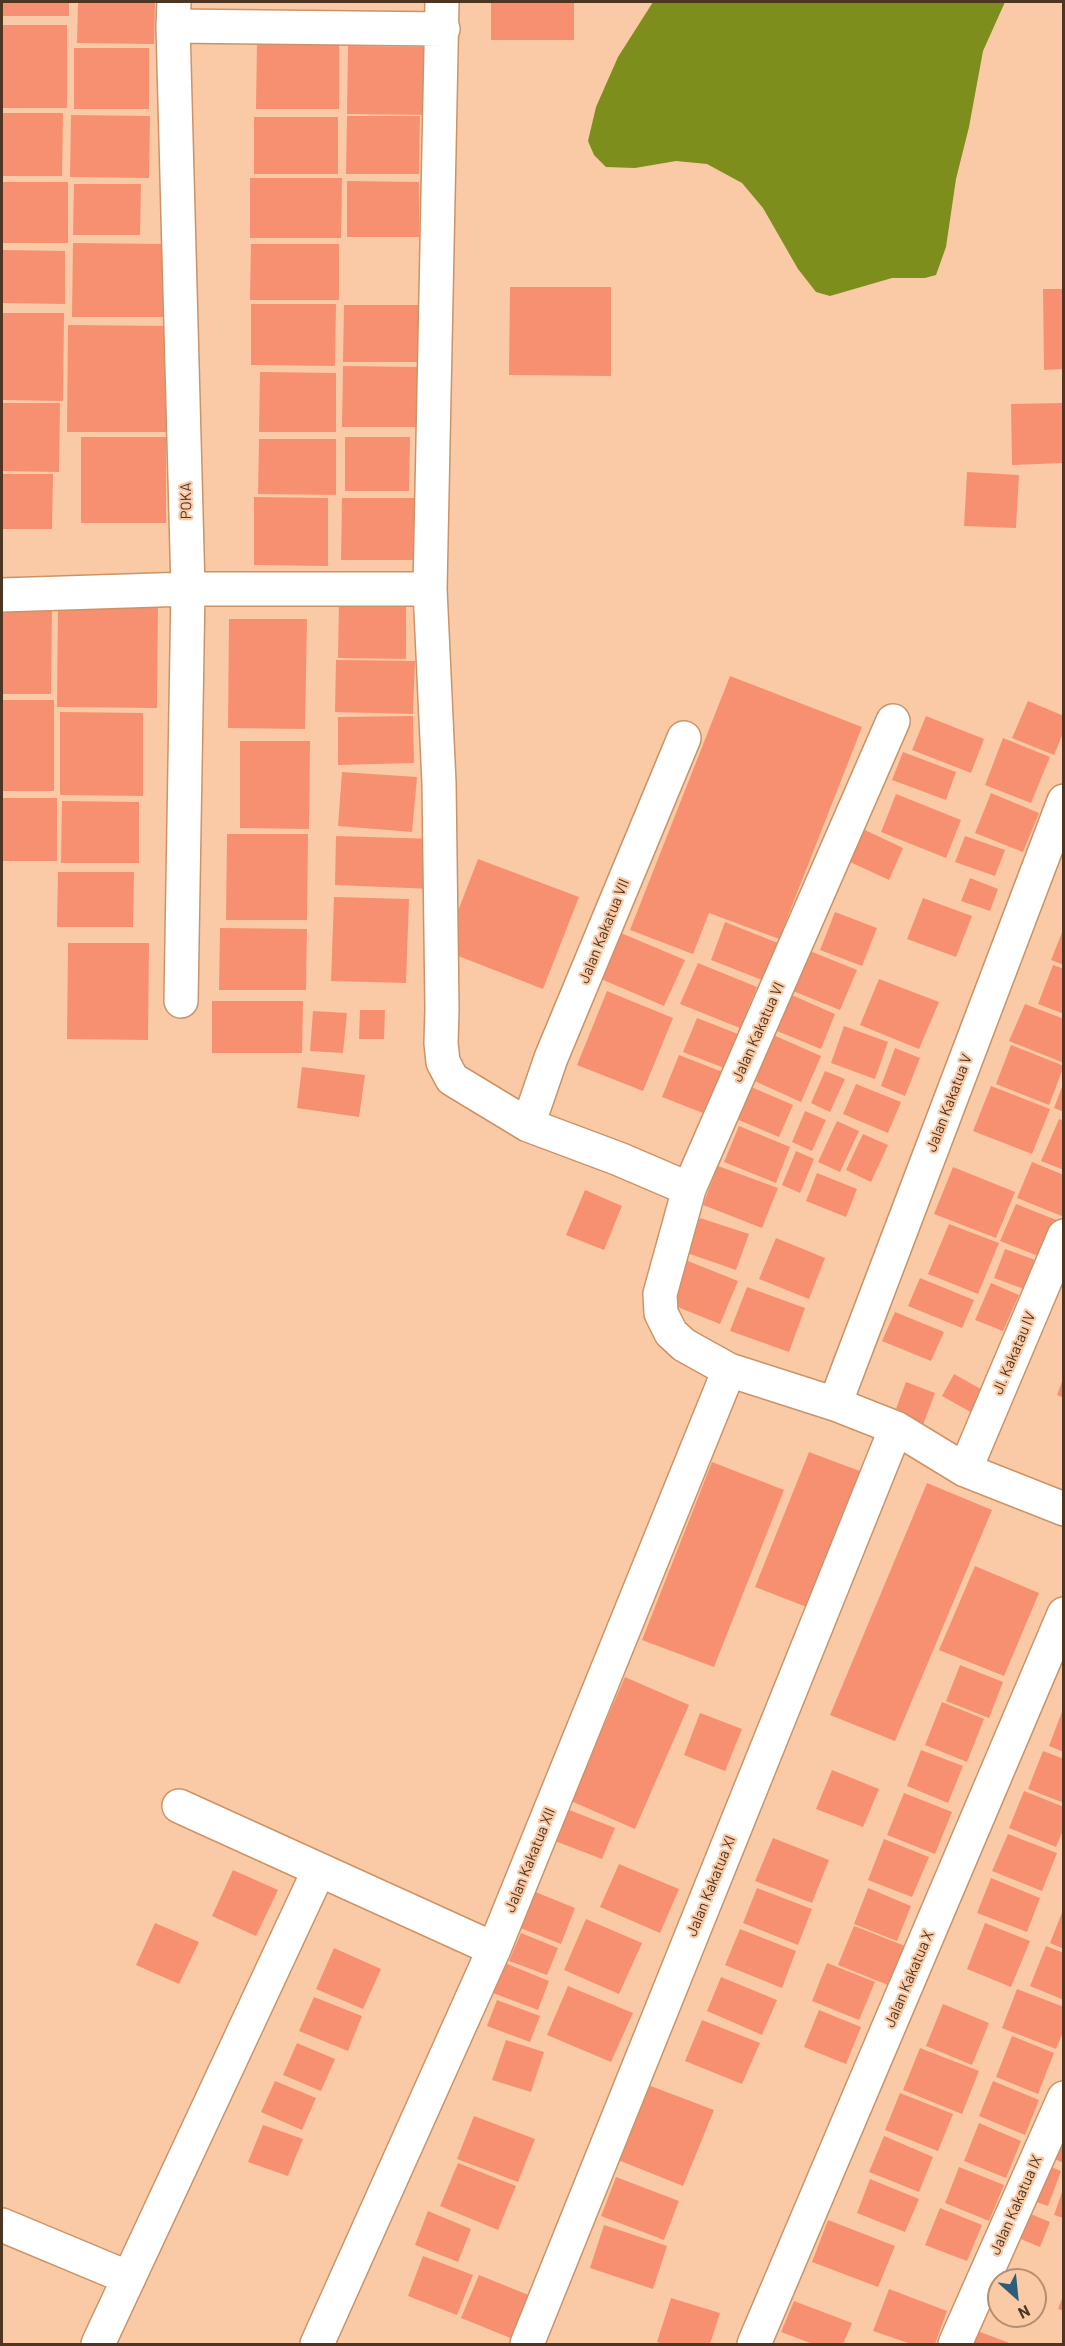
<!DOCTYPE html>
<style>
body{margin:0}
#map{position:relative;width:1065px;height:2346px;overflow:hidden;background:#facaa6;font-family:Barlow,sans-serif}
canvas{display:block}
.frame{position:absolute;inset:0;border:3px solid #4d3522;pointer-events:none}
.north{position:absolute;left:987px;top:2268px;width:60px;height:60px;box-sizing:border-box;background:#facaa6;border:2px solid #b58e71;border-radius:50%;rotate:153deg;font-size:16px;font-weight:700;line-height:24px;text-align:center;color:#4d3522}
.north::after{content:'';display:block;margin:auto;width:21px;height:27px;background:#2c5d7b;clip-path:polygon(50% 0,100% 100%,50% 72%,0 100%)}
</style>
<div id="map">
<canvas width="1065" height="2346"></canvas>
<div class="frame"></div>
<div class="north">N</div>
</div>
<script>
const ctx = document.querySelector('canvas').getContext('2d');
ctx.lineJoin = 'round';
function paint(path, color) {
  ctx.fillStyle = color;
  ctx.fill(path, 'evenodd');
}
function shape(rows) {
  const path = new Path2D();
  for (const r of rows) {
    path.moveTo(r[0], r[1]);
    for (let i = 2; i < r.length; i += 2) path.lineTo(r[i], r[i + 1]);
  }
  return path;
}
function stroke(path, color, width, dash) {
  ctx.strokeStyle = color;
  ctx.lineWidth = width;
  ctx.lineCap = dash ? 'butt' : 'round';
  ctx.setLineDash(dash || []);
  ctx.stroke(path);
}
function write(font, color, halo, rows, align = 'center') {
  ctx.font = font + ' Barlow,sans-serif';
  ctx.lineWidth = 4.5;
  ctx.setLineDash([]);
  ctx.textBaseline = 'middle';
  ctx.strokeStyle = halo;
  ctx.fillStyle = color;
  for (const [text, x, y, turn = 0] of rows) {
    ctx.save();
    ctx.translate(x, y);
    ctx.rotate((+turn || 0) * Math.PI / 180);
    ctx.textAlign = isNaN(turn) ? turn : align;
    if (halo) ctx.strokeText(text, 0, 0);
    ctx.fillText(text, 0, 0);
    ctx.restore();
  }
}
const water = shape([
 [653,2,1005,2,983,51,969,127,956,179,946,247,936,275,925,278,892,278,830,296,816,292,798,269,763,208,742,183,707,164,676,161,635,168,606,167,594,155,588,141,596,107,618,57]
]);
const building = shape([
 [2,2,69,2,69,16,2,16],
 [78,2,155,2,154,44,77,43],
 [491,2,574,2,574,40,491,40],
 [2,25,67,25,67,108,2,108],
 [257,41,339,41,339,109,256,109],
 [348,46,431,47,430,115,347,114],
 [74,48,149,48,149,109,74,109],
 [2,113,63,113,62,176,2,176],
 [71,115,150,116,149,178,70,177],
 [347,116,420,116,419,174,346,174],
 [254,117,338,117,338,174,254,174],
 [250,178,342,178,341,238,250,238],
 [347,181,419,182,419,237,347,237],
 [2,182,68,182,68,243,2,243],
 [74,184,141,184,140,235,73,235],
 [73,243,166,244,165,317,72,317],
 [251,244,339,244,339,300,250,300],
 [2,250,65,251,65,304,2,303],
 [510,287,611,287,611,376,509,375],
 [1043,289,1064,289,1064,369,1044,370],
 [251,304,336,304,335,366,251,365],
 [344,305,422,305,421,362,343,362],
 [2,313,64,313,63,401,2,400],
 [68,325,173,326,172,432,67,432],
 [343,366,418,367,417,427,342,427],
 [260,372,336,373,336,432,259,432],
 [2,403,60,403,59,472,2,471],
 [1064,403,1064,463,1012,465,1011,404],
 [81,437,166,437,166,523,81,523],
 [345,437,410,437,409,491,345,491],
 [259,439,336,439,336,495,258,494],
 [967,472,1019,475,1016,528,964,526],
 [2,474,53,474,52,529,2,529],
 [254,497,328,498,328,566,254,565],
 [342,498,416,498,415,560,341,560],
 [339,601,406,601,406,659,338,658],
 [58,603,158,603,157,708,57,707],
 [2,605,52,605,51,694,2,694],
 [229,619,307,619,305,729,228,728],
 [336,660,415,661,413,714,335,712],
 [730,676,862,727,779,939,709,913,693,954,630,930],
 [2,700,54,700,54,791,2,791],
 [1028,701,1064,716,1064,731,1054,755,1012,738],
 [60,712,143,713,143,796,60,795],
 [413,716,414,763,338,765,338,717],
 [926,716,984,739,971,773,912,750],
 [1003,738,1050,757,1031,803,985,785],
 [240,741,310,741,309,829,240,828],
 [903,752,956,772,946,800,892,780],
 [342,772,417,777,412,832,338,826],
 [991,793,1039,813,1023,852,975,833],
 [896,794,961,820,946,858,881,832],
 [2,798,57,798,57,861,2,861],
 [62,801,139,802,139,863,61,863],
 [863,829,903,848,889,880,848,861],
 [227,834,308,834,307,920,226,920],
 [336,836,435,839,433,889,335,885],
 [965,836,1005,850,995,876,955,862],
 [478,859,579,897,543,989,443,950],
 [58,872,134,872,133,927,57,927],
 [970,878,998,889,990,911,961,901],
 [334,897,409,899,406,983,331,981],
 [923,898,972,916,956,957,907,939],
 [835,912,877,928,862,966,820,950],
 [725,922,778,943,762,980,711,960],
 [220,928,307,929,306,990,219,990],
 [1063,930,1064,930,1064,965,1051,960],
 [621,933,685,960,664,1006,601,979],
 [68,943,149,943,148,1040,67,1039],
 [805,949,857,970,840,1010,788,989],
 [698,963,757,987,740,1028,680,1004],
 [1053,965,1064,969,1064,1014,1038,1004],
 [879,979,939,1002,919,1049,860,1025],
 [607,991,673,1018,643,1091,577,1065],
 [787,993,835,1014,821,1049,772,1029],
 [212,1001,303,1001,302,1053,212,1053],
 [1025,1004,1064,1019,1064,1063,1009,1041],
 [360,1010,385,1010,384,1039,359,1039],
 [313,1011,347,1013,343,1053,310,1051],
 [697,1018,738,1034,724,1068,683,1052],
 [844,1026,888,1042,875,1079,831,1063],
 [771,1034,821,1056,801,1102,750,1079],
 [1011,1045,1064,1066,1049,1105,996,1084],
 [895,1048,920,1058,905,1096,881,1086],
 [679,1055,725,1073,708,1115,662,1097],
 [302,1067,365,1075,359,1117,297,1108],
 [825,1071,845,1079,830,1112,811,1103],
 [856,1084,901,1102,888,1133,843,1114],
 [1063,1084,1064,1084,1064,1112,1054,1108],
 [749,1086,793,1105,779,1137,734,1118],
 [991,1086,1050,1109,1032,1154,973,1131],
 [805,1111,826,1120,812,1151,792,1142],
 [1059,1119,1064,1121,1064,1170,1041,1161],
 [837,1121,859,1131,840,1172,818,1162],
 [739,1126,790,1147,776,1183,724,1162],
 [863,1134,888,1145,871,1182,846,1170],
 [796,1151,814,1159,800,1193,782,1185],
 [1032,1162,1064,1175,1064,1217,1017,1198],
 [718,1166,778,1188,762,1228,703,1205],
 [953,1167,1015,1192,996,1238,934,1214],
 [817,1173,857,1189,846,1217,806,1201],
 [585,1190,622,1206,604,1250,566,1235],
 [1016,1204,1064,1223,1061,1265,1000,1241],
 [700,1218,749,1234,736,1270,687,1253],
 [949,1224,999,1243,978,1294,928,1274],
 [776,1238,825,1258,809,1299,759,1279],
 [1005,1249,1046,1264,1035,1293,994,1278],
 [683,1259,738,1281,720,1324,665,1302],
 [920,1278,974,1300,962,1328,908,1306],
 [991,1283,1019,1295,1003,1331,975,1320],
 [747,1287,805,1308,789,1352,730,1331],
 [895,1312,944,1332,931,1361,882,1341],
 [954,1374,986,1392,974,1414,942,1396],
 [1063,1379,1064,1379,1064,1398,1057,1395],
 [906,1382,935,1393,920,1433,891,1422],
 [809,1452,865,1473,812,1609,755,1587],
 [712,1462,784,1490,714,1667,642,1640],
 [927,1483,992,1510,895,1741,830,1715],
 [975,1566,1039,1593,1004,1676,939,1650],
 [960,1665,1003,1682,989,1718,946,1701],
 [625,1677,689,1705,635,1829,571,1801],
 [942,1702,984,1719,967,1762,925,1745],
 [1063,1709,1064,1709,1064,1752,1049,1746],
 [700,1713,742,1729,725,1771,684,1755],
 [921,1750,963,1766,948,1803,907,1786],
 [1043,1751,1064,1759,1064,1803,1028,1789],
 [832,1770,879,1789,863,1827,816,1809],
 [1024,1791,1064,1807,1064,1828,1056,1847,1009,1828],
 [904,1793,952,1812,935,1854,887,1835],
 [567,1809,615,1828,602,1859,555,1841],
 [1008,1834,1057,1853,1042,1891,992,1871],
 [773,1838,829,1860,812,1903,755,1881],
 [884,1839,929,1857,912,1897,868,1880],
 [619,1864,679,1889,660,1933,600,1907],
 [233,1870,278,1890,256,1936,212,1916],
 [991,1878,1040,1898,1027,1932,977,1913],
 [757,1888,812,1909,798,1945,743,1923],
 [868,1888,911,1906,897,1941,854,1924],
 [533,1891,575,1908,561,1944,518,1927],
 [1063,1910,1064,1910,1064,1949,1050,1943],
 [586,1919,642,1943,619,1994,564,1970],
 [155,1923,199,1942,179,1984,136,1965],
 [985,1923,1030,1941,1011,1987,967,1969],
 [854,1926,905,1946,888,1985,838,1965],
 [740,1929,796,1951,782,1988,725,1965],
 [521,1933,558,1948,547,1975,509,1961],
 [1046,1946,1064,1953,1064,2000,1030,1986],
 [334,1948,381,1969,363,2009,316,1989],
 [505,1963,549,1981,538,2010,493,1993],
 [827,1963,875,1982,859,2020,812,2001],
 [721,1977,777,2000,762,2035,707,2011],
 [568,1986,633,2013,611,2062,547,2035],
 [1017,1989,1064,2007,1064,2030,1056,2049,1002,2028],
 [314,1997,362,2016,348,2051,299,2031],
 [497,2000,540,2016,530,2042,487,2026],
 [943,2004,989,2023,972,2065,926,2046],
 [819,2010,861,2027,846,2064,804,2047],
 [702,2020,760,2043,742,2084,685,2061],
 [1012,2036,1054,2053,1038,2094,996,2077],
 [506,2040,544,2052,531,2092,492,2080],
 [297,2043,335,2059,321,2091,283,2075],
 [920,2048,979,2071,962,2114,903,2090],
 [275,2081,316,2098,302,2130,261,2112],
 [993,2081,1039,2100,1025,2135,979,2116],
 [648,2085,714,2110,683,2186,618,2160],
 [900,2093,953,2114,938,2151,885,2130],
 [474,2116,535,2139,518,2182,457,2159],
 [979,2123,1021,2141,1006,2178,964,2161],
 [263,2125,303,2139,288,2176,248,2162],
 [1064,2130,1064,2163,1044,2155],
 [884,2136,933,2157,919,2192,869,2172],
 [1039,2162,1061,2171,1048,2206,1025,2198],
 [458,2163,516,2186,498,2230,440,2206],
 [959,2167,1004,2185,989,2221,945,2203],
 [616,2177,679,2201,664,2240,601,2216],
 [870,2179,919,2199,905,2232,857,2213],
 [1063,2189,1064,2189,1064,2218,1054,2215],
 [940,2208,982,2225,967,2261,925,2245],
 [428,2211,471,2229,458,2262,415,2245],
 [1026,2212,1050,2222,1040,2247,1016,2237],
 [828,2220,895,2246,878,2287,812,2262],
 [604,2225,667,2246,653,2289,590,2268],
 [423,2256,473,2275,457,2315,408,2296],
 [479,2275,531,2296,513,2339,461,2318],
 [889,2289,947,2311,935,2344,911,2344,873,2331],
 [1063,2296,1064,2296,1064,2311,1058,2309],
 [671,2298,720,2313,710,2344,664,2344,657,2342],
 [794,2301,852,2323,843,2344,813,2344,781,2332],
 [967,2327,1012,2344,960,2344]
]);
const street = shape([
 [174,2,173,26,188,589,181,1001],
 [442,2,430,589,439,783,442,1009,441,1043,443,1062,452,1079,528,1125,619,1159,689,1189],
 [173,26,443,29],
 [2,595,188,589,430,589],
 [893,721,689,1189,660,1294,661,1313,671,1333,684,1345,729,1370,835,1404,896,1428,965,1470,1064,1509],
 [528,1125,551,1058,684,738],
 [835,1404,1064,801],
 [965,1470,1064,1236],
 [179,1806,494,1949],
 [2,2225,129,2278],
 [98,2344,319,1870],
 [317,2344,494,1949,729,1370],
 [527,2344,896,1428],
 [754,2344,1064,1614],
 [955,2344,1064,2098]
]);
const streetNames = [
 ["POKA",186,501,-91],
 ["Jalan Kakatua VII",604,931,-68],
 ["Jalan Kakatua VI",758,1032,-66],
 ["Jalan Kakatua V",949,1103,-69],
 ["Jl. Kakatau IV",1014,1353,-67],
 ["Jalan Kakatua XII",530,1860,-68],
 ["Jalan Kakatua XI",711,1886,-68],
 ["Jalan Kakatua X",909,1979,-67],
 ["Jalan Kakatua IX",1016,2205,-66]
];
paint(water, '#7d8e1c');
paint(building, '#f79070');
stroke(street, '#cc9367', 36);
stroke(street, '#fff', 33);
write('15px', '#4d3522', '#facaa6', streetNames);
</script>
